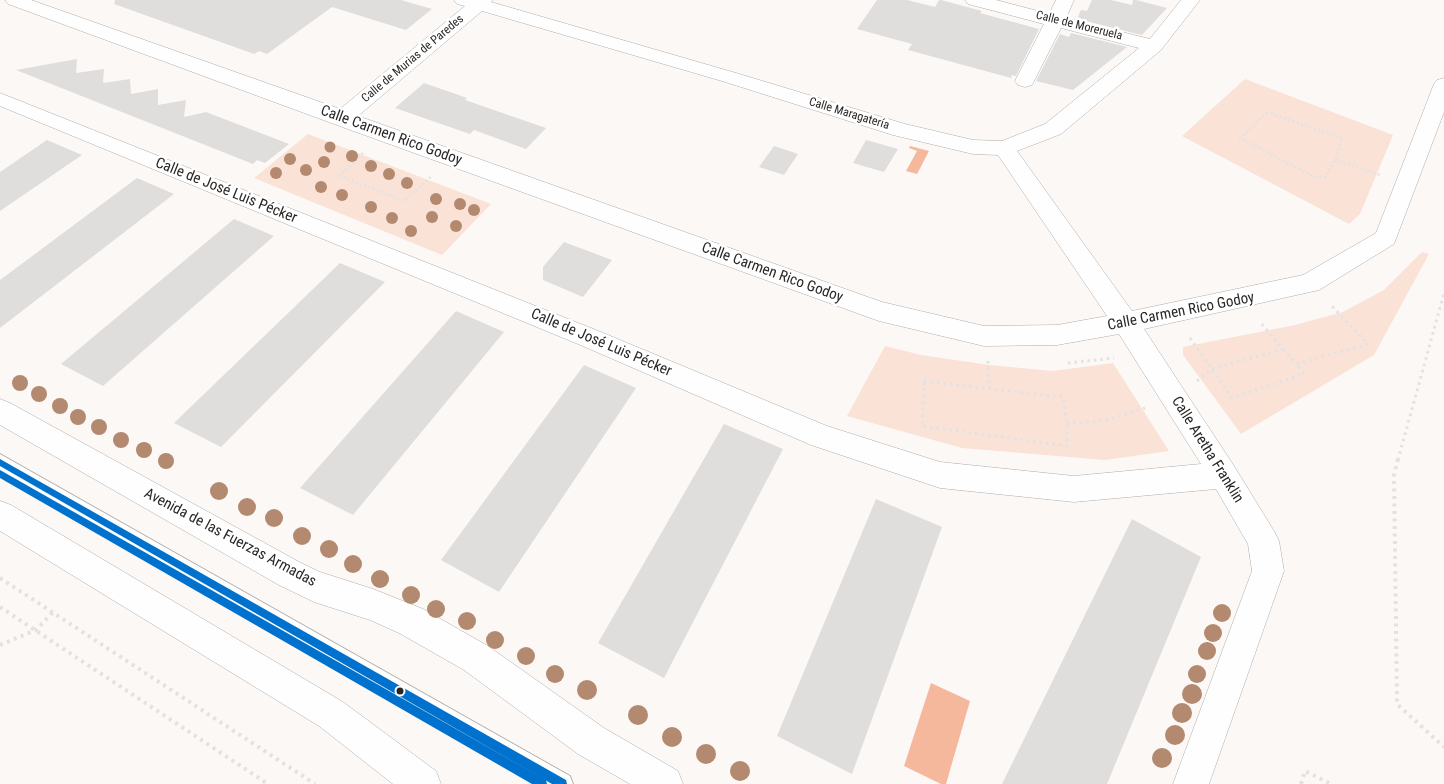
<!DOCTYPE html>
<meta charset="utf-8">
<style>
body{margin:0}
canvas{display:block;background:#fbf8f6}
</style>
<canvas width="1444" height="784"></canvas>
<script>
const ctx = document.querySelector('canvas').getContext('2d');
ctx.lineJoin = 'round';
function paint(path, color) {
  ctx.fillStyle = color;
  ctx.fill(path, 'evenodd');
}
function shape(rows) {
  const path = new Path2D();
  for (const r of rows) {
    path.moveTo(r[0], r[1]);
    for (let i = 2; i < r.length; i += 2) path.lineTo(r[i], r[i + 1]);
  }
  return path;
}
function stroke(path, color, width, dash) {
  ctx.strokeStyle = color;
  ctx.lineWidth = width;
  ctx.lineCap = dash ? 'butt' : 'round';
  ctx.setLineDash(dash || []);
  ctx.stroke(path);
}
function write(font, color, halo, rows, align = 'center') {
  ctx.font = font + ' "Roboto Condensed",sans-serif';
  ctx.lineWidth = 5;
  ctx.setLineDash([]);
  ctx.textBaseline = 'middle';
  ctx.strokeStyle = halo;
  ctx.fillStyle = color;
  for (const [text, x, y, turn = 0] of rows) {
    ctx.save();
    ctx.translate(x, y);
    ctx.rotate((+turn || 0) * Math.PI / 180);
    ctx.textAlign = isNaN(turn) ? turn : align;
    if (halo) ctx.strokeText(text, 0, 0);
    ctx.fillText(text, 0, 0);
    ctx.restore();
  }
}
const green = shape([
 [1245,79,1393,135,1360,214,1349,224,1182,136],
 [308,134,491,204,442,255,254,178],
 [1422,252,1429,254,1374,355,1241,434,1183,355,1183,347,1295,325,1343,312,1384,290],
 [885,346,921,355,989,365,1053,371,1113,363,1169,451,1105,460,962,448,847,416]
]);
const water = shape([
 [910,146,929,151,917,174,906,171,917,151,909,148],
 [931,683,970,701,946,784,941,784,904,766]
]);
const building = shape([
 [115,0,401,0,432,9,406,30,332,7,267,54,259,51,254,54,114,4],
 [877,0,907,0,935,7,939,0,941,0,982,11,980,13,1039,29,1016,76,1012,75,1011,78,908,50,912,44,857,29],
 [1092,0,1111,0,1132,5,1133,0,1136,0,1167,8,1142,35,1077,19,1081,10,1087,11],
 [1071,33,1127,47,1073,90,1036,81,1060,34,1069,37],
 [77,59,76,73,104,69,103,83,130,79,131,94,158,89,158,105,186,100,184,117,206,112,289,144,265,163,257,160,253,164,16,70],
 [424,83,467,98,465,100,546,128,526,149,474,130,470,134,395,108],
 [47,140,82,155,0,211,0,172],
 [866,140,898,149,884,172,853,163],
 [774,146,798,154,784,175,759,167],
 [137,178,174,194,0,328,0,280],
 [234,219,274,236,103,386,61,364],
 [564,242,612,260,583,297,543,280,543,267],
 [340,263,385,282,221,447,174,423],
 [456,311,504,332,353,515,300,488],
 [584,365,636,388,499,592,441,560],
 [724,424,783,449,664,678,598,643],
 [876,499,942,527,852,774,777,736],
 [1132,519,1201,557,1107,784,1002,784]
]);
const pathFar2 = shape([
 [1267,112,1342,138,1335,160,1325,177,1315,177,1240,138,1267,112],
 [363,153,340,176,404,201,432,176],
 [1335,160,1380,175]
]);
const pathFar1 = shape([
 [1190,338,1232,398,1304,374,1296,364,1368,344,1331,305],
 [1283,349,1296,364],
 [988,361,989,388],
 [1068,363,1114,358],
 [924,381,1063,397,1067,424,1067,446,922,426,924,381],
 [1197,381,1211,369,1283,349,1261,323],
 [1067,424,1107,420,1145,408],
 [1398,460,1444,293]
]);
const path = shape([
 [1398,459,1394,475,1397,704,1444,747],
 [0,578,315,784],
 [0,607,268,784],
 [0,645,36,630,53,612],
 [1301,784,1305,771,1331,784]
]);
const lane = shape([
 [0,454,570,776,573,784,541,784,0,471,0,454]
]);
const street = shape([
 [5,0,31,0,340,109,465,6,457,4,454,0,493,0,491,2,736,73,905,124,973,140,1002,141,1045,124,1139,48,1061,28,1032,85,1025,87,1018,85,1015,81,1044,24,968,4,965,0,996,0,1049,14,1056,0,1074,0,1066,18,1150,39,1181,0,1200,0,1161,50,1061,134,1017,151,1132,311,1303,275,1376,233,1434,84,1437,80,1444,78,1444,112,1394,244,1319,290,1144,329,1234,466,1274,531,1279,541,1284,571,1209,784,1173,784,1252,571,1248,544,1216,489,1074,502,940,488,811,445,578,344,0,106,0,93,596,330,827,426,940,462,1074,476,1201,464,1119,334,1057,345,984,346,879,321,334,124,8,4,5,0],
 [482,11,722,81,893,135,973,154,998,155,1107,316,1057,325,984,326,882,302,358,116,482,11]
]);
const secondary = shape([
 [0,399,10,403,301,563,320,572,373,589,423,609,488,646,604,728,678,771,683,784,630,784,578,754,464,670,399,633,370,620,314,602,279,585,0,425,0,399],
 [0,501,11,505,343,702,436,771,441,784,393,784,319,726,0,531,0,501]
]);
const bus1 = shape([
 [0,459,566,780,567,784,552,784,0,466,0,459]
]);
const bus2 = shape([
 [0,470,546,780,547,784,532,784,0,478,0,470]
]);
const trees = [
 [330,147,5.5],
 [352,156,6],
 [290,159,6],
 [324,162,6],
 [371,166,6],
 [306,170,6],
 [276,173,6],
 [389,174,6],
 [407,183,6],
 [321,187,6],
 [342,195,6],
 [436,199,6],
 [460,204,6],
 [371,207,6],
 [474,210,6],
 [432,217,6],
 [392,218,6],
 [456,226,6],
 [411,231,6],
 [20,383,8],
 [39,394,8],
 [60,406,8],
 [78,417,8],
 [99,427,8],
 [121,440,8],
 [144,450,8],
 [166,461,8],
 [219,491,9],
 [247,507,9],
 [274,518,9],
 [302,536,9],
 [329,549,9],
 [353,564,9],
 [380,579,9],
 [411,595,9],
 [436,609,9],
 [1222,613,9],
 [467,621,9],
 [1213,633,9],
 [495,640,9],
 [1207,651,9],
 [526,656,9],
 [555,674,9],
 [1197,674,9],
 [587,690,10],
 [1192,694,10],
 [1182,713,10],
 [638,715,10],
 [1175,735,10],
 [672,737,10],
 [706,754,10],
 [1162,758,10],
 [740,771,10]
];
const markers = [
 [400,691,4.5,"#292726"]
];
const farStreetnames = [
 ["Calle de Moreruela",1079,26,14],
 ["Calle de Murias de Paredes",413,59,-40],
 ["Calle Maragatería",849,114,17]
];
const streetNames = [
 ["Calle Carmen Rico Godoy",391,136,20],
 ["Calle de José Luis Pécker",226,191,22],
 ["Calle Carmen Rico Godoy",772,273,20],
 ["Calle Carmen Rico Godoy",1181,312,-11],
 ["Calle de José Luis Pécker",601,343,23],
 ["Calle Aretha Franklin",1207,450,58],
 ["Avenida de las Fuerzas Armadas",230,538,28]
];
paint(green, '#fae2d7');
paint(water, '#f5b89c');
paint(building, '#e0dedd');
stroke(lane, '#afadab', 2);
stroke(street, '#afadab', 1);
stroke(secondary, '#afadab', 1);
stroke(pathFar2, '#e3e2e2', 2.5, [2, 2.5]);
stroke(pathFar1, '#e3e2e2', 3, [2.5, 4]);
stroke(path, '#e3e2e2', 4, [3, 4.5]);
paint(lane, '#fefefe');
paint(street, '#fefefe');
paint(secondary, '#fefefe');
paint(bus1, '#0072ce');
paint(bus2, '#0072ce');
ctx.fillStyle = '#b3896f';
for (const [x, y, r] of trees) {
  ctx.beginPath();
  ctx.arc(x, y, r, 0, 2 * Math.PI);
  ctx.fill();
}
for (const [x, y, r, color] of markers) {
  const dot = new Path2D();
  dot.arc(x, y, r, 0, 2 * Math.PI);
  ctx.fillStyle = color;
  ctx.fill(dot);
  stroke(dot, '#fff', 2);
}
write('12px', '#292726', '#fff', farStreetnames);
write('15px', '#292726', '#fff', streetNames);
</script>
